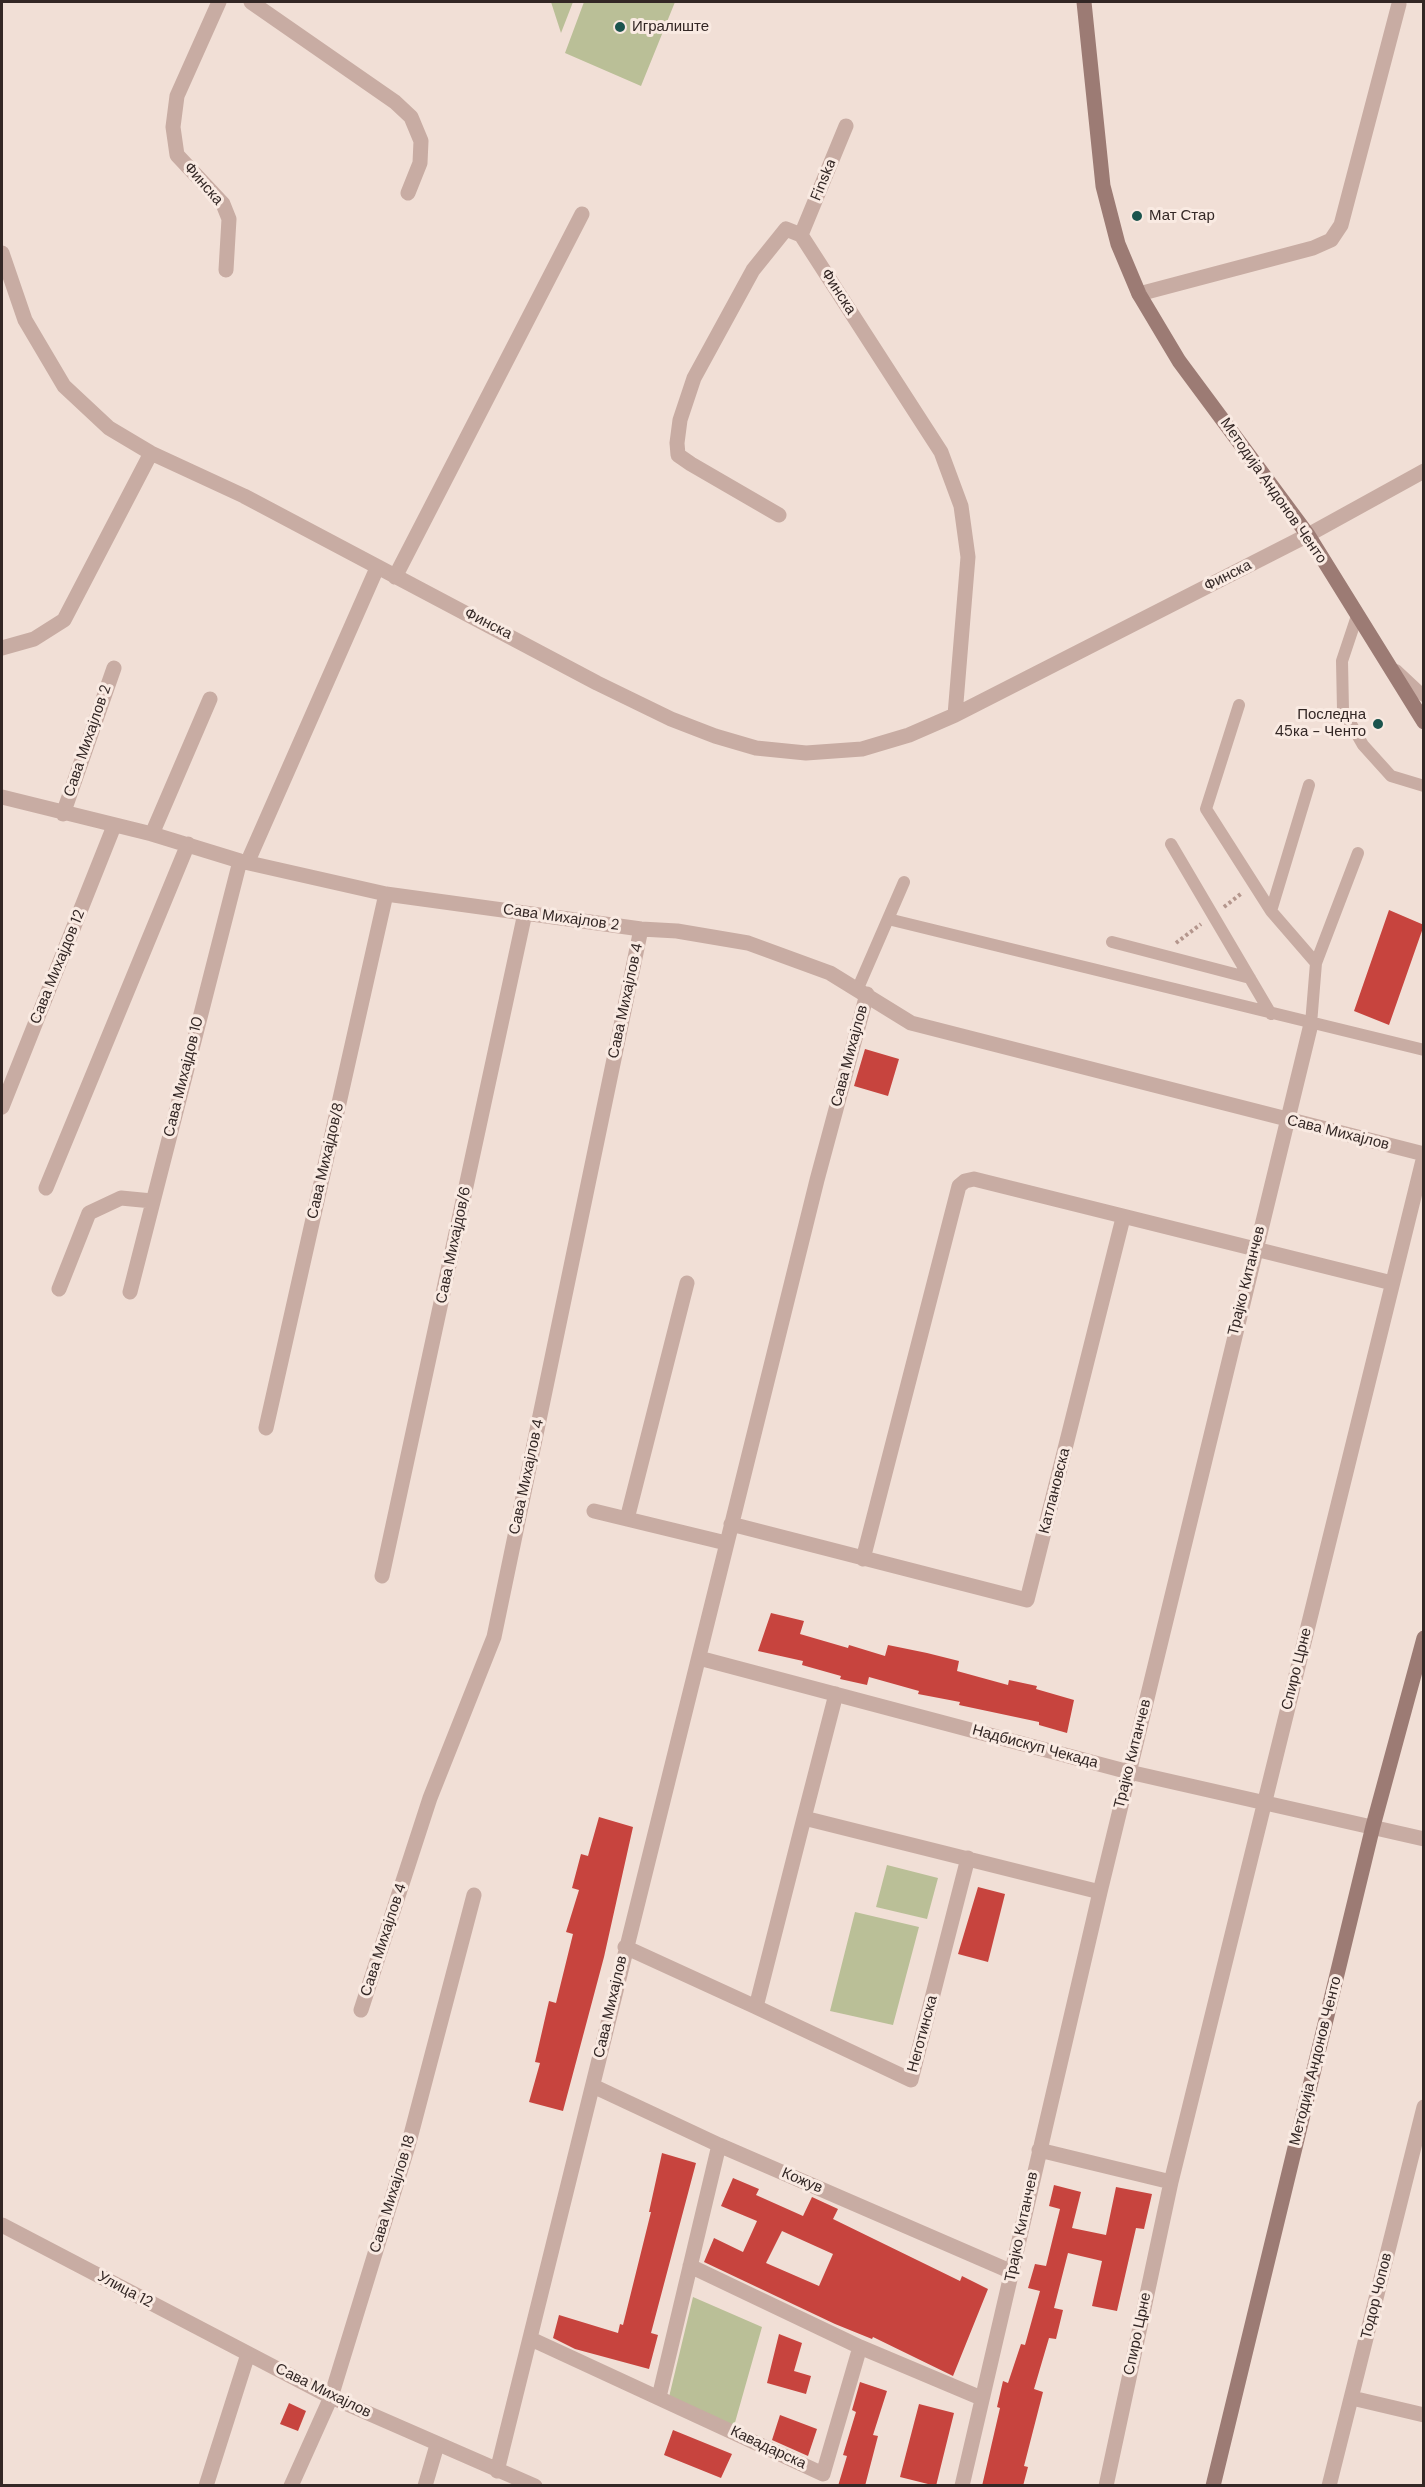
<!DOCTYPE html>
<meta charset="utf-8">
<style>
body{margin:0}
#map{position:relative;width:1425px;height:2487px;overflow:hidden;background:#f1dfd6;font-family:"DM Sans",sans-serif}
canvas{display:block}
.frame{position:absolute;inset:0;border:3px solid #332725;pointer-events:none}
</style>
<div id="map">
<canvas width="1425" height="2487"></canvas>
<div class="frame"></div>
</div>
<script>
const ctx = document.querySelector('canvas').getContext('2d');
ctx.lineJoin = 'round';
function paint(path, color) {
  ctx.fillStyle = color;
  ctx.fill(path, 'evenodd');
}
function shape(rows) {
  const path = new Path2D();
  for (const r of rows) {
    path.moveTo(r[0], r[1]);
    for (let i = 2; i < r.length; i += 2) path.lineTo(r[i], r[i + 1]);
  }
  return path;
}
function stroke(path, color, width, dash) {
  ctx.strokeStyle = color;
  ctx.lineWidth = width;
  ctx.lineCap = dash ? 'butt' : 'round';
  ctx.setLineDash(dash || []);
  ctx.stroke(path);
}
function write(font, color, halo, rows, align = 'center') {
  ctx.font = font + ' "DM Sans",sans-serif';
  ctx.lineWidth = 6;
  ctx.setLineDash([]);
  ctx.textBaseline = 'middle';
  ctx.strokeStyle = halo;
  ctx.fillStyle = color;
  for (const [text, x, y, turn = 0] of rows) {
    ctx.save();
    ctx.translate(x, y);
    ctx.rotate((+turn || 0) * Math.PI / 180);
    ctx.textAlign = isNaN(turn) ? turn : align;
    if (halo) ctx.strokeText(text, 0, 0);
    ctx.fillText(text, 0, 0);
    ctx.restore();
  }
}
const green = shape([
 [551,2,573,2,561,33],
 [584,2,675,2,641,86,565,53],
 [887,1865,938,1878,927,1919,876,1907],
 [855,1912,919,1927,893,2025,830,2011],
 [693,2297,762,2327,734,2426,669,2397]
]);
const building = shape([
 [1389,910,1424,925,1389,1025,1354,1011],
 [865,1049,899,1059,888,1096,854,1086],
 [771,1613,804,1621,800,1634,848,1648,849,1645,885,1656,888,1645,927,1653,959,1661,957,1671,1008,1685,1009,1680,1037,1686,1036,1689,1074,1700,1067,1733,1039,1725,1039,1722,959,1705,960,1702,918,1694,919,1691,869,1677,867,1685,840,1679,841,1676,802,1665,803,1661,758,1651],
 [599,1817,633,1827,604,1957,563,2111,529,2102,540,2063,535,2062,549,2001,556,2003,573,1934,566,1932,579,1890,572,1888,581,1854,588,1856],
 [978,1887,1005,1894,988,1962,958,1954],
 [662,2153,696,2163,651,2333,658,2335,649,2369,575,2349,553,2338,559,2315,618,2333,620,2324,623,2325,651,2212,649,2212],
 [733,2178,759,2189,756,2195,803,2216,812,2197,838,2209,833,2219,960,2281,962,2276,988,2289,953,2376,873,2337,872,2339,835,2324,704,2262,714,2238,743,2252,757,2221,721,2206],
 [782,2231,833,2254,819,2286,766,2263],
 [1054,2185,1081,2192,1072,2228,1106,2235,1116,2187,1152,2194,1144,2229,1136,2228,1117,2311,1092,2306,1102,2261,1068,2253,1054,2308,1063,2310,1056,2339,1049,2338,1034,2389,1043,2392,1024,2466,1028,2467,1023,2486,982,2486,1000,2408,997,2407,1003,2381,1008,2383,1021,2344,1025,2345,1040,2291,1028,2288,1035,2264,1046,2266,1060,2209,1049,2206],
 [779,2334,802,2343,794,2371,811,2376,806,2394,767,2383],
 [860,2382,887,2391,873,2435,878,2436,865,2486,838,2486,847,2456,843,2455,856,2412,852,2410],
 [289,2403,306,2411,298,2431,280,2424],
 [919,2404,954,2413,936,2486,900,2477],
 [780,2415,817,2429,808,2456,772,2440],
 [673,2430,732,2454,721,2478,664,2455]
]);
const path = shape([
 [1224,907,1242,893],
 [1176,943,1201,924]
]);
const lane = shape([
 [1357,616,1342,661,1343,710,1363,745,1391,776,1424,786],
 [1396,670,1424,696],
 [1239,705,1206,809,1271,911],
 [1309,785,1271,911,1316,963],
 [1171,844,1271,1014],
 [888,919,1424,1050],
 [1112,942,1250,978],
 [858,988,904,882],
 [1311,1024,1316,963,1358,853]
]);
const street = shape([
 [219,2,177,96,173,127,177,155,223,204,229,219,226,270],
 [251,2,395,102,411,117,421,141,420,163,408,193],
 [801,235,846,126],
 [2,253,25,320,64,386,109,428,151,453,244,496,597,683,671,719,715,736,756,748,806,753,862,749,909,735,955,715,1308,535,1424,471],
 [1139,294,1313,248,1331,240,1341,225,1399,4],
 [779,515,691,464,678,455,677,443,680,420,694,378,753,270,786,229,801,235,941,452,961,506,968,557,955,715],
 [395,577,582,214],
 [2,648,34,639,64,620,151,453],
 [2,797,152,834,240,861,386,894,641,929,677,931,748,943,830,973,911,1023,1424,1154],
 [63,814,114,668],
 [152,834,210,699],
 [248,861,377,568],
 [2,1107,114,826],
 [46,1188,188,844],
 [59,1289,89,1213,121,1198,152,1201],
 [130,1292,240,861],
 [266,1428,386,894],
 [594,1511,726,1543],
 [627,1519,687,1283],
 [731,1524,1027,1600,1123,1218],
 [863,1559,959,1186,965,1181,974,1179,1392,1283],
 [382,1576,525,913],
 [699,1658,1129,1772,1424,1839],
 [804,1818,836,1694],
 [625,1947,756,2007,804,1818,1100,1892],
 [756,2007,911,2080,968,1858],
 [361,2010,430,1798,494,1637,641,929],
 [593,2086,719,2145,1012,2272],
 [1039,2150,1171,2182],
 [2,2225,331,2397,535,2486],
 [690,2266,860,2347,981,2398],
 [531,2339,823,2474,860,2347],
 [659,2397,719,2145],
 [1352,2398,1424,2415],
 [497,2471,817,1180,867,994],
 [206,2486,248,2354],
 [291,2486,331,2397,408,2146,474,1895],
 [425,2486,437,2445],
 [962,2486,1100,1892,1311,1024],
 [1106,2486,1171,2182,1424,1156],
 [1329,2486,1424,2107]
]);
const secondary = shape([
 [1084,2,1103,186,1118,244,1139,294,1179,361,1308,535,1424,722],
 [1213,2486,1373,1826,1424,1638]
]);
const markers = [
 [620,27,6,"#1b544d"],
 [1137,216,6,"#1b544d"],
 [1378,724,6,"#1b544d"]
];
const poiNames = [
 ["Игралиште",632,27],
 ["Мат Стар",1149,216],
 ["Последна",1366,715,"right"],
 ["45ка - Ченто",1366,732,"right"]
];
const streetNames = [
 ["Finska",824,180,-68],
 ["Финска",203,184,49],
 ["Финска",838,292,57],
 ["Методија Андонов Ченто",1273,491,55],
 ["Финска",1228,576,-27],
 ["Финска",488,624,27],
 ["Сава Михајлов 2",88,741,-71],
 ["Сава Михајлов 2",561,918,8],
 ["Сава Михајдов 12",58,967,-68],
 ["Сава Михајлов 4",626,1001,-78],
 ["Сава Михајлов",850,1056,-75],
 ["Сава Михајдов 10",184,1077,-76],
 ["Сава Михајлов",1338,1133,14],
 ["Сава Михајдов/8",326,1161,-77],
 ["Сава Михајдов/6",454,1245,-78],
 ["Трајко Китанчев",1247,1281,-76],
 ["Сава Михајлов 4",527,1477,-78],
 ["Катлановска",1055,1491,-76],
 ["Спиро Црне",1297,1669,-76],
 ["Надбискуп Чекада",1035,1747,15],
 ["Трајко Китанчев",1133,1754,-76],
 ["Сава Михајлов 4",384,1940,-72],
 ["Сава Михајлов",611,2007,-77],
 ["Неготинска",923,2034,-75],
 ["Методија Андонов Ченто",1316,2061,-76],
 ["Кожув",802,2181,23],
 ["Сава Михајлов 18",393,2194,-73],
 ["Трајко Китанчев",1022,2227,-78],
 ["Улица 12",125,2290,28],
 ["Тодор Чопов",1377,2296,-76],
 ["Спиро Црне",1138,2334,-78],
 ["Сава Михајлов",323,2391,26],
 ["Кавадарска",768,2448,25]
];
paint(green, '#babf97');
paint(building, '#c7443e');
stroke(path, '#b4968d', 4, [3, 3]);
stroke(lane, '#c8aca3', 12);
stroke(street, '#c8aca3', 15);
stroke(secondary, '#9c7b74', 15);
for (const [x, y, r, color] of markers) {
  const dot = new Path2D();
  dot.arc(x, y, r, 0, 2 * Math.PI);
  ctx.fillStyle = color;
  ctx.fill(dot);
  stroke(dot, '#f9eae2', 2);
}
write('15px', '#332725', '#f9eae2', poiNames, 'left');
write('15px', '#332725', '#f9eae2', streetNames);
</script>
